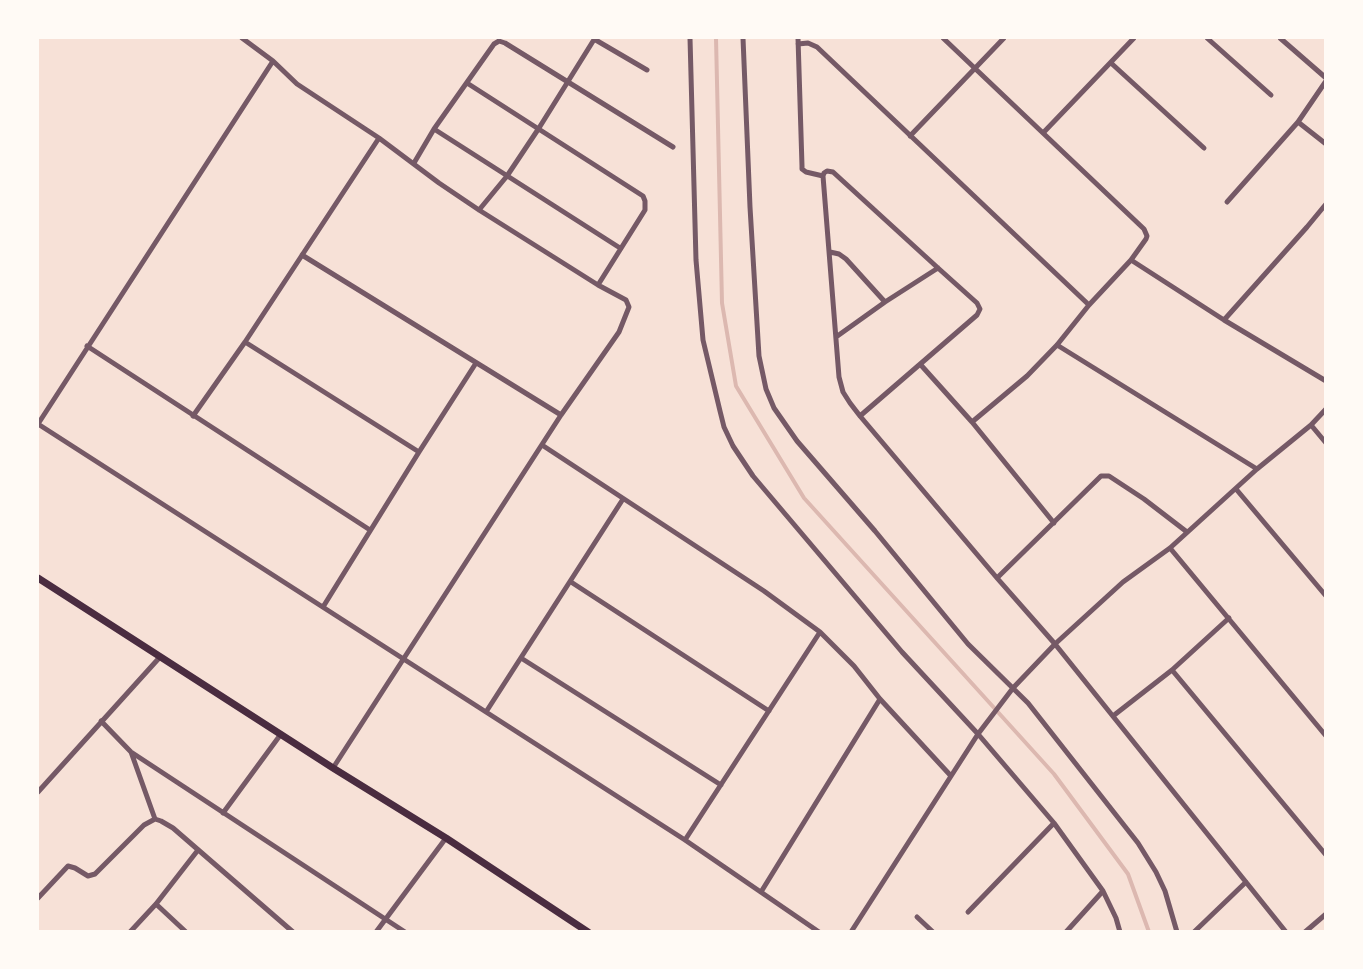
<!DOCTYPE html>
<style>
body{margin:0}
#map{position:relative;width:1363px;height:969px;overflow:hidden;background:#f7e1d7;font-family:Jost,sans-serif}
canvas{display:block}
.frame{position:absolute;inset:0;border:39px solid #fffaf5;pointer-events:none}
</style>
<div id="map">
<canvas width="1363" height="969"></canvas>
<div class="frame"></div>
</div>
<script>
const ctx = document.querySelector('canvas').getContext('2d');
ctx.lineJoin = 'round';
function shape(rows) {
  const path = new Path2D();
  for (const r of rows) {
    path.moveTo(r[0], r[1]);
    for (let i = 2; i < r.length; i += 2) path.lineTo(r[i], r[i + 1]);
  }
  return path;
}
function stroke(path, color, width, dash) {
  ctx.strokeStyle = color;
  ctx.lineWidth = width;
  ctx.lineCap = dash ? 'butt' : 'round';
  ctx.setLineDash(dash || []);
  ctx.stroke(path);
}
const stream = shape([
 [716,38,722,303,736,386,804,498,1054,774,1128,874,1149,932]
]);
const minor = shape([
 [242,38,273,61,297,84,379,138,439,183,479,210,598,285,626,300,629,307,619,332,561,415,333,768],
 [690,38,696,260,703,340,720,411,724,427,733,446,753,476,902,652,978,734,1054,823,1103,891,1116,918,1120,932],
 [743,38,750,207,759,356,766,389,774,408,797,441,875,531,968,644,1028,703,1138,843,1156,872,1165,891,1177,932],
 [798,38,802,166,802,169,806,172,823,176],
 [943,38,1144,229,1147,236,1146,239,1131,260,1089,305,1057,345,1027,376,972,422],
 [1207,38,1271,95],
 [1280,38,1326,78],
 [594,39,647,70],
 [798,44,808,43,817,47,1089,305],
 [273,61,38,424,486,712],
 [1111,63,1204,148],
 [467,83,643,196,645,201,645,210,598,285],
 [1298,122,1326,144],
 [434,129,620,248],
 [1043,133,1134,38],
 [910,136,1004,38],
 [414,163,434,129,494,44,499,41,505,43,673,147],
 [1227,202,1298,122,1326,81],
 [479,210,507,176,539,128,595,38],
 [830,252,839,254,846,259,885,302],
 [302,255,561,415],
 [1131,260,1224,320,1326,381],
 [1224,320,1307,227,1326,204],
 [836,337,885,302,938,268],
 [245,342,419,452],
 [1057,345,1257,469],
 [87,346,370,530],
 [920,364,972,422,1054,523],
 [193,416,245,342,379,138],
 [860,416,977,315,980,309,977,303,938,268,833,172,827,171,824,173,823,176,839,377,843,392,850,403,860,416,997,578,1055,644,1286,932],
 [1311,425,1326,443],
 [542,445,764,591,820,632,854,666,880,699,951,776],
 [1236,489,1326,596],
 [623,499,486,712,685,840,819,932],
 [1170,548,1326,736],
 [997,578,1101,476,1109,476,1144,499,1187,532],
 [571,582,769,711],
 [323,607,419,452,476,363],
 [521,658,721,785],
 [1172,670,1326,855],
 [1113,716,1172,670,1229,618],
 [101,721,131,752,405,932],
 [131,752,155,819],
 [38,792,160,657],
 [223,813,281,734],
 [685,840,820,632],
 [761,892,880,699],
 [38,898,68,866,75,868,88,876,95,874,144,825,155,819,161,821,173,828,293,932],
 [156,904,186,932],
 [968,912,1054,823],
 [917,917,933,932],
 [130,932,156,904,198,850],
 [376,932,446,838],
 [851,932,978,734,1013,688,1055,644,1123,582,1170,548,1257,469,1311,425,1326,409],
 [1066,932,1103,891],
 [1194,932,1246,882],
 [1305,932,1326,914]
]);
const secondary = shape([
 [38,578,333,768,446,838,588,932]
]);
stroke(stream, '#dcb8b0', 4);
stroke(minor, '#755966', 5);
stroke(secondary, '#4a2c40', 7);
</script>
